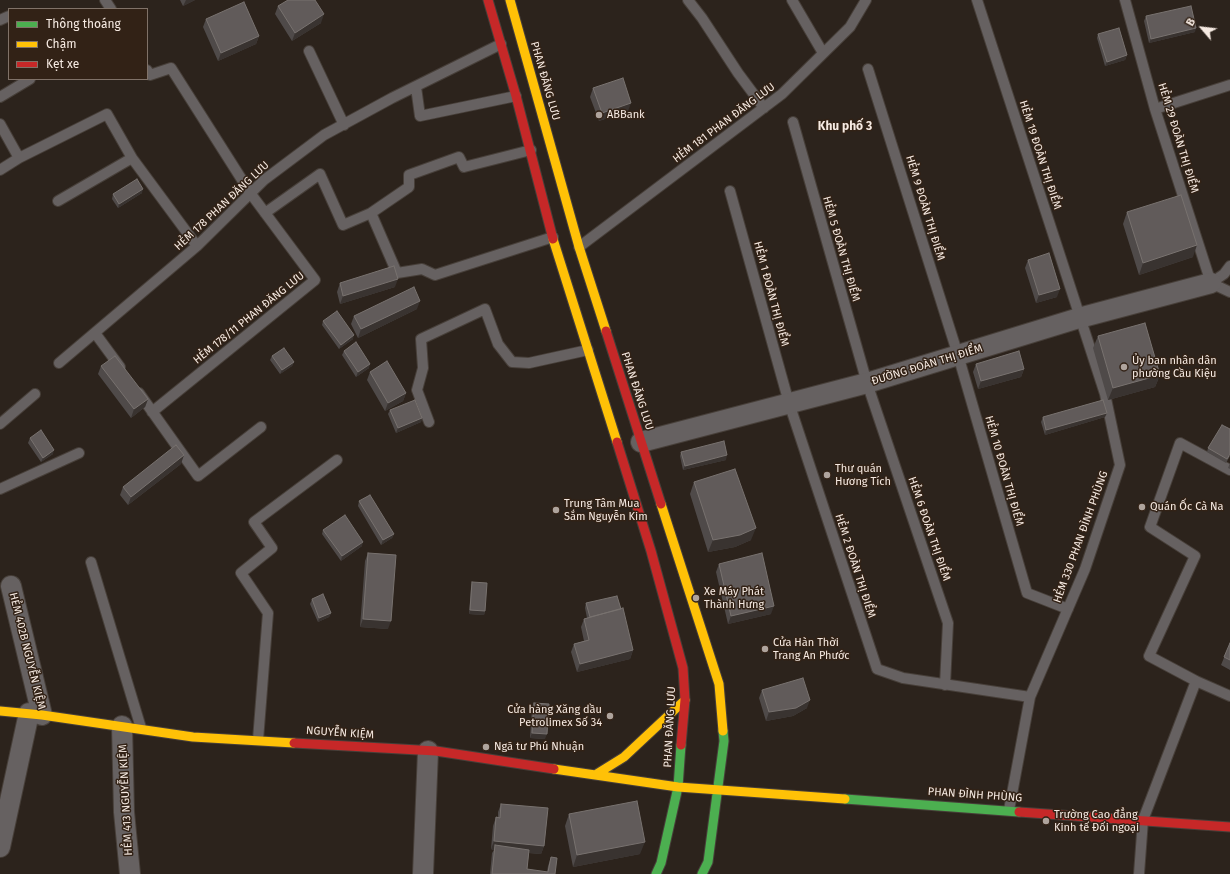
<!DOCTYPE html>
<meta charset="utf-8">
<style>
body{margin:0}
#map{position:relative;width:1230px;height:874px;overflow:hidden;background:#2c231c;font-family:"Fira Sans",sans-serif}
canvas{display:block}
.legend{position:absolute;left:8px;top:8px;width:140px;height:72px;box-sizing:border-box;background:#322216;border:1px solid #807268;margin:0;padding:5px 7px;list-style:none;font-size:12px;color:#f6eae2}
.legend li{display:flex;align-items:center;gap:8px;height:20px}
.legend b{width:20px;border:1px solid #807268}
.north{position:absolute;left:1182px;top:8px;width:40px;height:40px;-webkit-text-stroke:3px #322216;paint-order:stroke;rotate:298deg;font-size:11px;font-weight:700;line-height:16px;text-align:center;color:#f6eae2}
.north::after{content:'';display:block;margin:auto;width:14px;height:18px;background:#f6eae2;clip-path:polygon(50% 0,100% 100%,50% 72%,0 100%)}
</style>
<div id="map">
<canvas width="1230" height="874"></canvas>
<ul class="legend">
<li><b style="height:5px;background:#4caf50"></b>Thông thoáng</li>
<li><b style="height:5px;background:#ffc107"></b>Chậm</li>
<li><b style="height:5px;background:#c62828"></b>Kẹt xe</li>
</ul>
<div class="north">B</div>
</div>
<script>
const ctx = document.querySelector('canvas').getContext('2d');
ctx.lineJoin = 'round';
function shape(rows) {
  const path = new Path2D();
  for (const r of rows) {
    path.moveTo(r[0], r[1]);
    for (let i = 2; i < r.length; i += 2) path.lineTo(r[i], r[i + 1]);
  }
  return path;
}
function stroke(path, color, width, dash) {
  ctx.strokeStyle = color;
  ctx.lineWidth = width;
  ctx.lineCap = dash ? 'butt' : 'round';
  ctx.setLineDash(dash || []);
  ctx.stroke(path);
}
function paint(path, color) {
  ctx.fillStyle = color;
  ctx.fill(path, 'evenodd');
}
function write(font, color, halo, rows, align = 'center') {
  ctx.font = font + ' "Fira Sans",sans-serif';
  ctx.lineWidth = 3;
  ctx.setLineDash([]);
  ctx.textBaseline = 'middle';
  ctx.strokeStyle = halo;
  ctx.fillStyle = color;
  for (const [text, x, y, turn = 0] of rows) {
    ctx.save();
    ctx.translate(x, y);
    ctx.rotate((+turn || 0) * Math.PI / 180);
    ctx.textAlign = isNaN(turn) ? turn : align;
    if (halo) ctx.strokeText(text, 0, 0);
    ctx.fillText(text, 0, 0);
    ctx.restore();
  }
}
const lane = shape([
 [105,0,111,9],
 [688,0,702,18,738,73,764,108],
 [792,0,823,53],
 [977,0,1105,394,1120,465,1085,569,1030,697,1009,810],
 [1125,0,1155,109,1211,283],
 [0,20,9,16],
 [309,51,344,125],
 [868,69,958,355,1027,593,1068,609],
 [147,70,150,75,171,68,251,194,315,280,152,412],
 [416,87,420,116,516,96],
 [0,97,30,79],
 [1155,109,1230,85],
 [793,122,867,383,948,623,945,685],
 [0,124,19,158],
 [0,170,19,158,107,114,132,158,197,246],
 [730,191,789,403,877,669,903,678,1030,697],
 [58,201,132,158],
 [265,213,320,174,343,225,371,213,409,187,409,175,459,157,464,167,531,150],
 [371,213,397,273,422,269,435,275,553,237],
 [579,247,782,94,850,27,866,0],
 [1211,283,1224,274,1230,266],
 [1211,283,1230,292],
 [95,333,120,367],
 [59,363,197,246,264,180,324,135,392,98,501,44],
 [139,393,198,476,261,427],
 [429,422,417,390,423,368,421,339,485,309,498,344,512,362,529,363,588,350],
 [0,424,35,394],
 [0,489,79,453],
 [91,562,141,728],
 [1196,681,1149,656,1195,556,1150,527,1180,443,1230,470],
 [258,740,268,613,241,573,272,548,254,522,337,460],
 [1139,874,1143,820,1196,681,1230,696]
]);
const street = shape([
 [641,442,867,383,1079,318,1211,283],
 [11,586,42,715],
 [122,726,124,812,130,874],
 [0,847,29,713],
 [423,874,428,751]
]);
const fast = shape([
 [845,799,1019,812],
 [656,874,661,863,678,787,681,745],
 [702,874,708,862,724,741,723,731]
]);
const slow = shape([
 [510,0,579,247,606,331],
 [553,239,617,442],
 [661,504,719,684,723,731],
 [0,711,42,715,193,737,294,743],
 [554,769,678,787,845,799],
 [595,775,624,757,685,700]
]);
const jam = shape([
 [488,0,516,96,553,239],
 [606,331,661,504],
 [617,442,651,551,683,668,685,700,681,745],
 [294,743,436,751,554,769],
 [1019,812,1230,827]
]);
const wall = shape([
 [180,0,195,0,183,6],
 [278,6,321,23,292,41,275,14],
 [1146,16,1195,32,1149,43,1144,21],
 [206,19,259,36,256,44,218,61,203,27],
 [1098,34,1127,55,1125,60,1105,66,1097,38],
 [593,88,628,111,599,121,590,97],
 [142,193,118,208,112,199,113,194],
 [1127,212,1193,257,1139,275,1123,224],
 [1028,260,1057,297,1036,303,1025,268],
 [340,283,395,287,340,304,337,292],
 [417,309,358,338,351,324,354,316],
 [323,321,353,339,339,349,322,325],
 [1098,336,1160,375,1155,387,1108,400,1093,348],
 [344,351,369,368,356,377,342,355],
 [272,356,294,362,292,366,280,374,270,360],
 [976,364,1024,369,1021,377,978,389,973,372],
 [101,366,148,399,145,407,131,418,98,374],
 [370,372,406,393,403,401,385,411,367,380],
 [390,410,422,418,421,422,396,433,388,414],
 [1043,417,1105,417,1045,435,1041,422],
 [30,438,53,454,41,462,28,443],
 [1208,448,1230,456,1226,463,1207,452],
 [681,452,726,460,683,470,680,456],
 [1230,463,1230,469,1228,468],
 [181,464,128,505,120,495,123,487],
 [694,482,751,540,735,547,708,552,690,494],
 [359,501,394,534,392,538,381,545,358,506],
 [323,530,362,546,341,561,322,534],
 [368,553,388,629,360,627,365,561],
 [719,564,771,614,728,624,716,572],
 [472,582,485,611,484,615,469,614,471,587],
 [312,599,331,613,329,617,318,622,310,604],
 [586,603,621,609,633,650,630,659,577,672,571,652,574,644,584,641,581,627,584,619,587,618,585,608],
 [1230,643,1230,670,1221,665],
 [762,690,807,708,793,716,766,721,759,698],
 [534,703,545,739,530,738,532,707],
 [501,804,544,846,541,854,529,853,527,869,547,872,548,866,551,857,555,874,490,874,492,853,494,850,491,849,493,826,496,817,498,818,498,812],
 [569,814,640,854,573,867,565,826]
]);
const shadedWall = shape([
 [186,0,195,0,183,6],
 [324,14,321,23,292,41,295,33],
 [1196,28,1195,32,1149,43,1151,39],
 [259,36,256,44,218,61,221,53],
 [1127,55,1125,60,1105,66,1107,62],
 [631,103,628,111,599,121,602,113],
 [143,189,142,193,118,208,119,204],
 [1197,245,1193,257,1139,275,1143,263],
 [398,279,395,287,340,304,343,296],
 [1060,289,1057,297,1036,303,1039,295],
 [420,301,417,309,358,338,361,329],
 [354,335,353,339,339,349,341,345],
 [294,362,292,366,280,374,282,370],
 [370,364,369,368,356,377,358,372],
 [1024,369,1021,377,978,389,981,381],
 [1160,375,1155,387,1108,400,1113,388],
 [406,393,403,401,385,411,388,403],
 [148,399,145,407,131,418,134,409],
 [1107,413,1105,417,1045,435,1046,430],
 [422,418,421,422,396,433,398,428],
 [54,450,53,454,41,462,43,458],
 [184,455,181,464,128,505,131,497],
 [727,455,726,460,683,470,685,466],
 [756,528,751,540,735,547,708,552,713,540],
 [394,534,392,538,381,545,383,540],
 [363,542,362,546,341,561,342,556],
 [774,606,771,614,728,624,731,616],
 [470,610,485,611,484,615,469,614],
 [331,613,329,617,318,622,319,618],
 [363,619,391,621,388,629,360,627],
 [633,650,630,659,577,672,580,664],
 [810,700,807,708,793,716,766,721,769,712],
 [532,733,547,734,545,739,530,738],
 [494,841,544,846,541,854,495,850,495,845,494,850,491,849],
 [645,842,640,854,573,867,577,855]
]);
const building = shape([
 [288,0,315,0,324,14,295,33,278,6,288,0],
 [244,2,259,36,221,53,206,19,244,2],
 [1191,6,1196,28,1151,39,1146,16,1191,6],
 [1119,28,1127,55,1107,62,1098,34,1119,28],
 [623,78,631,103,602,113,593,88,623,78],
 [137,179,143,189,119,204,113,194,137,179],
 [1181,195,1197,245,1143,263,1127,212,1181,195],
 [1049,253,1060,289,1039,295,1028,260,1049,253],
 [394,266,398,279,343,296,340,283,394,266],
 [414,287,420,301,361,329,354,316,414,287],
 [337,311,354,335,341,345,323,321,337,311],
 [1145,323,1160,375,1113,388,1098,336,1145,323],
 [356,342,370,364,358,372,344,351,356,342],
 [284,348,294,362,282,370,272,356,284,348],
 [1019,351,1024,369,981,381,976,364,1019,351],
 [115,356,148,399,134,409,101,366,115,356],
 [387,361,406,393,388,403,370,372,387,361],
 [415,400,422,418,398,428,390,410,415,400],
 [1103,400,1107,413,1046,430,1043,417,1103,400],
 [1222,425,1230,429,1230,454,1227,459,1208,448,1222,425],
 [41,430,54,450,43,458,30,438,41,430],
 [724,441,727,455,685,466,681,452,724,441],
 [176,445,184,455,131,497,123,487,176,445],
 [735,469,756,528,740,535,713,540,694,482,735,469],
 [370,495,394,534,383,540,359,501,370,495],
 [345,515,363,542,342,556,323,530,345,515],
 [368,553,396,555,391,621,363,619,368,553],
 [762,553,774,606,731,616,719,564,762,553],
 [472,582,487,583,485,611,470,610,472,582],
 [323,594,331,613,319,618,312,599,323,594],
 [617,596,621,609,590,617,586,603,617,596],
 [623,608,633,650,580,664,574,644,589,640,584,619,623,608],
 [1230,643,1230,660,1224,657,1230,643],
 [803,678,810,700,796,708,769,712,762,690,803,678],
 [534,703,549,704,547,734,532,733,534,703],
 [637,801,645,842,577,855,569,814,637,801],
 [501,804,548,808,544,846,494,841,496,817,500,818,501,804],
 [495,845,529,850,527,869,548,872,551,857,557,858,555,874,492,874,495,845]
]);
const markers = [
 [599,115,4,"#afa49d"],
 [1124,367,4,"#afa49d"],
 [827,475,4,"#afa49d"],
 [1142,507,4,"#afa49d"],
 [556,510,4,"#afa49d"],
 [696,598,4,"#afa49d"],
 [765,649,4,"#afa49d"],
 [610,716,4,"#afa49d"],
 [486,747,4,"#afa49d"],
 [1046,821,4,"#afa49d"]
];
const streetNames = [
 ["PHAN ĐĂNG LƯU",545,81,74],
 ["HẺM 181 PHAN ĐĂNG LƯU",724,123,-37],
 ["HẺM 29 ĐOÀN THỊ ĐIỂM",1178,138,73],
 ["HẺM 19 ĐOÀN THỊ ĐIỂM",1040,155,72],
 ["HẺM 178 PHAN ĐĂNG LƯU",222,206,-43],
 ["HẺM 9 ĐOÀN THỊ ĐIỂM",925,208,73],
 ["HẺM 5 ĐOÀN THỊ ĐIỂM",841,249,74],
 ["HẺM 1 ĐOÀN THỊ ĐIỂM",771,294,75],
 ["HẺM 178/11 PHAN ĐĂNG LƯU",249,318,-39],
 ["ĐƯỜNG ĐOÀN THỊ ĐIỂM",927,365,-17],
 ["PHAN ĐĂNG LƯU",637,391,72],
 ["HẺM 10 ĐOÀN THỊ ĐIỂM",1004,471,74],
 ["HẺM 6 ĐOÀN THỊ ĐIỂM",929,529,71],
 ["HẺM 330 PHAN ĐÌNH PHÙNG",1081,537,-70],
 ["HẺM 2 ĐOÀN THỊ ĐIỂM",855,566,72],
 ["HẺM 402B NGUYỄN KIỆM",27,651,76],
 ["PHAN ĐĂNG LƯU",670,727,-87],
 ["NGUYỄN KIỆM",340,733,4],
 ["PHAN ĐÌNH PHÙNG",975,795,4],
 ["HẺM 413 NGUYỄN KIỆM",126,800,-93]
];
const poiNames = [
 ["ABBank",607,115],
 ["Ủy ban nhân dân",1132,361],
 ["phường Cầu Kiệu",1132,374],
 ["Thư quán",835,469],
 ["Hương Tích",835,482],
 ["Trung Tâm Mua",564,504],
 ["Sắm Nguyễn Kim",564,517],
 ["Quán Ốc Cà Na",1150,507],
 ["Xe Máy Phát",704,592],
 ["Thành Hưng",704,605],
 ["Cửa Hàn Thời",773,643],
 ["Trang An Phước",773,656],
 ["Cửa hàng Xăng dầu",602,710,"right"],
 ["Petrolimex Số 34",602,723,"right"],
 ["Ngã tư Phú Nhuận",494,747],
 ["Trường Cao đẳng",1054,815],
 ["Kinh tế Đối ngoại",1054,828]
];
const neighbourhoodNames = [
 ["Khu phố 3",845,127]
];
stroke(lane, '#473f39', 12);
stroke(street, '#473f39', 22);
stroke(fast, '#473f39', 11);
stroke(slow, '#473f39', 11);
stroke(jam, '#473f39', 11);
stroke(lane, '#666161', 10);
stroke(street, '#666161', 20);
stroke(fast, '#4caf50', 9);
stroke(slow, '#ffc107', 9);
stroke(jam, '#c62828', 9);
paint(wall, '#4f4a49');
paint(shadedWall, '#393330');
paint(building, '#615b5a');
stroke(building, '#78726f', 1);
for (const [x, y, r, color] of markers) {
  const dot = new Path2D();
  dot.arc(x, y, r, 0, 2 * Math.PI);
  ctx.fillStyle = color;
  ctx.fill(dot);
  stroke(dot, '#322216', 1.5);
}
write('11px', '#f6eae2', '#322216', streetNames);
write('11px', '#f6eae2', '#322216', poiNames, 'left');
write('bold 12px', '#f6eae2', '#322216', neighbourhoodNames);
</script>
